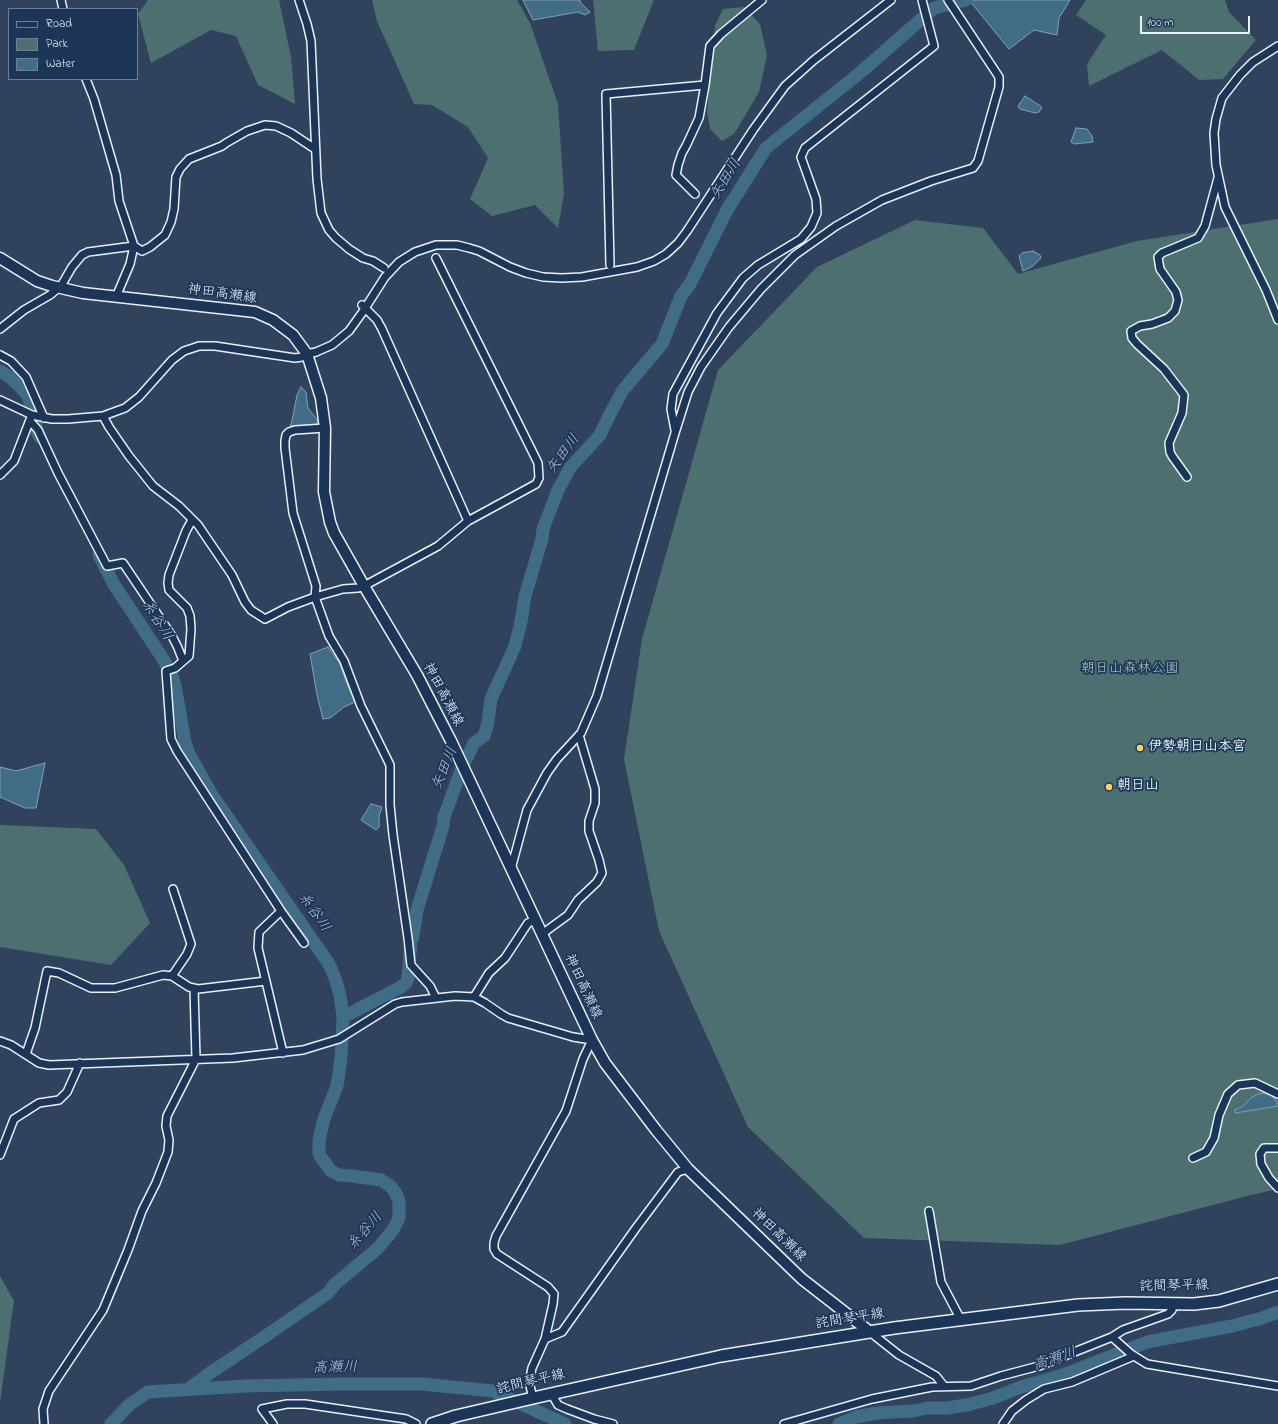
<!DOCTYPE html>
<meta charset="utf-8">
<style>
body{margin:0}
#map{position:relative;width:1278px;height:1424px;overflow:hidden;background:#30425c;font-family:"Indie Flower",sans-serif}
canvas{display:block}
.legend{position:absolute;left:8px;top:8px;width:130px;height:72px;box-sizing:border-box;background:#1d3557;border:1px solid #6e8097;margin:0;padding:5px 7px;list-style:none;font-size:12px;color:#e8f1f8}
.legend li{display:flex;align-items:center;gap:8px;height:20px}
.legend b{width:20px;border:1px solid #6e8097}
.scale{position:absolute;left:1140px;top:16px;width:110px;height:18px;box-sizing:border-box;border:2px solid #e8f1f8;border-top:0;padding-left:5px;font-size:12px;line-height:14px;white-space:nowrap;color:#e8f1f8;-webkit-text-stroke:3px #1d3557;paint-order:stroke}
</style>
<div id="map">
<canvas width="1278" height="1424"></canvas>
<ul class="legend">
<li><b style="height:5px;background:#1d3557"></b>Road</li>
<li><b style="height:11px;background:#4e6f6f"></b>Park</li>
<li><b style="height:11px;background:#416c86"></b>Water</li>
</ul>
<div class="scale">100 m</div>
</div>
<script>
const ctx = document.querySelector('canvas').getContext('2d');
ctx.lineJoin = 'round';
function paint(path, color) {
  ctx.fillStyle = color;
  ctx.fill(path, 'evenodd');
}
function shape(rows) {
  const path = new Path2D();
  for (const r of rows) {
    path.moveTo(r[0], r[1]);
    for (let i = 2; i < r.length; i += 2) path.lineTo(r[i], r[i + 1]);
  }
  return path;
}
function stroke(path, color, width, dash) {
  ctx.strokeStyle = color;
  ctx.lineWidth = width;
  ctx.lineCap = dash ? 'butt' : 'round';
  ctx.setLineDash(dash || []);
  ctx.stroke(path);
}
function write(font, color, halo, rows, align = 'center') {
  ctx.font = font + ' "Indie Flower","Klee One",sans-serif';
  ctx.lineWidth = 3.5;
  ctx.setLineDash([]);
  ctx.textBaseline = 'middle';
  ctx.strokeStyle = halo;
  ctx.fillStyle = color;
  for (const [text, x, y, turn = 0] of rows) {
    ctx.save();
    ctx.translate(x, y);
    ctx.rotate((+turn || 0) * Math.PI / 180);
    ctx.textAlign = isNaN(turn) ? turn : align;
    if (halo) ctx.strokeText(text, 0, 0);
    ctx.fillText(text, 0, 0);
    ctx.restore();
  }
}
const green = shape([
 [148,0,279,0,291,57,295,104,258,85,236,36,211,30,151,63,138,14],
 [372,0,517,0,530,23,558,104,564,194,558,228,535,205,492,216,470,199,488,158,468,127,432,105,414,104,377,21],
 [593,0,654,0,634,50,598,51],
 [1086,0,1225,0,1229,12,1256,40,1223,79,1199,80,1162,50,1089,86,1087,64,1106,35,1076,15],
 [744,7,760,24,767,55,759,92,734,134,722,141,710,129,707,112,715,25,723,9],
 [1278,219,1278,1189,1251,1195,1060,1245,864,1238,748,1127,659,931,624,759,642,639,718,370,817,267,915,220,983,228,1018,274,1137,241],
 [0,825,96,829,124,865,150,923,111,965,0,947],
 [0,1276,14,1301,0,1402]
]);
const water = shape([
 [523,0,580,0,580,2,590,12,585,15,578,12,533,20,523,0],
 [969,0,1070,0,1059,18,1057,35,1034,30,1009,49,969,0],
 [1025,96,1042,107,1039,112,1035,113,1020,109,1018,106,1025,96],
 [1076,128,1087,129,1092,136,1093,142,1074,144,1071,142,1076,128],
 [1033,251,1040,255,1041,258,1033,266,1023,271,1019,256,1022,253,1033,251],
 [301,387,306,392,308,408,319,422,313,426,290,426,292,421,297,395,301,387],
 [328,647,340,664,347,684,355,702,344,707,330,718,323,719,317,695,310,654,328,647],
 [45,763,36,808,25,808,0,797,0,767,16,771,45,763],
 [371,804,382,807,379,816,379,827,376,830,361,820,371,804],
 [1265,1093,1272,1096,1278,1104,1278,1106,1235,1113,1235,1110,1243,1106,1251,1098,1258,1094,1265,1093]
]);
const river = shape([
 [0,371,11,378,28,395,37,431,40,437],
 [99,555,113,583,165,662,172,676,175,685,185,742,189,754,212,795,329,964,335,978,340,995,343,1017,341,1059,337,1086,324,1119,319,1140,319,1153,320,1156,331,1171,339,1175,352,1176,381,1180,390,1186,395,1192,399,1201,399,1218,393,1230,377,1249,335,1284,328,1293,267,1335,210,1373,190,1388],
 [343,1017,401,987,406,983,408,978,411,941,413,936,417,910,443,826,444,817,462,768,474,743,484,736,488,722,491,699,515,646,521,622,525,596,542,539,543,529,558,490,570,468,600,435,610,414,623,390,662,344,681,296,690,284,727,210,766,148,861,72,934,8,966,0],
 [111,1424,129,1405,148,1392,246,1386,341,1384,422,1384,493,1391,565,1424],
 [839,1424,856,1417,877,1413,913,1411,928,1408,948,1408,971,1404,993,1398,1021,1387,1063,1375,1147,1342,1232,1326,1259,1319,1278,1312]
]);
const street = shape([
 [61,0,63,9],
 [299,0,307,24,311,41,317,179,321,213,329,230,336,238,349,249,363,258,373,261,384,268],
 [1278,46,1253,62,1240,75,1222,98,1216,119,1214,133,1216,165,1225,207,1266,290,1278,320],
 [86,79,94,99,116,175,119,201,134,246,130,264,116,297],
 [695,194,676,175,678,165,682,153,686,146,699,118,705,85,710,46,721,34,762,0],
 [436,258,538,463,539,478,536,484,468,521,438,546,364,586,358,588,343,589,315,597,329,636,344,661,361,706,390,765,390,805,393,835,408,938,411,965,430,986,436,998],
 [610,265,606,94,705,85],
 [362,305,377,320,382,329,468,521],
 [0,329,24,310,50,295,61,286,72,267,82,255,88,252,134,246,142,251,150,247,165,235,171,222,174,209,176,177,180,169,189,159,222,146,226,143,247,131,265,125,276,126,291,133,315,149],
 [0,355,11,361,26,377,44,418],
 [0,400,32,415,52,419,68,419,103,416,125,408,139,397,172,360,184,351,199,346,215,346,295,358,302,357,307,354,316,352,332,345,349,331,362,313,385,277,399,262,415,252,436,245,457,245,469,248,479,251,510,267,526,273,543,277,562,278,582,277,637,267,654,261,666,254,678,243,687,231,753,130,785,86,814,60,891,0],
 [103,416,109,427,129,456,153,486,179,506,198,525,232,575,245,602,251,610,265,619,288,607,315,597,316,586,293,513,285,448,285,441,286,435,289,432,295,430,325,428],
 [30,421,38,430,58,473,107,566,123,563,172,636,178,648,183,661],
 [675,430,671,409,673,394,717,313,743,278,758,265,801,239,811,227,817,213,816,199,801,157,805,148,934,46,922,0],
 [0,475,14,461,31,417],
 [1187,477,1172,456,1170,452,1169,443,1182,413,1184,395,1164,369,1137,344,1132,338,1131,331,1140,326,1152,324,1168,318,1175,311,1178,300,1176,292,1160,269,1158,257,1162,253,1198,238,1205,226,1218,178],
 [192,520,186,531,169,575,168,583,169,590,187,608,190,616,191,629,189,656,175,668,166,671,171,739,177,751,281,911,304,943],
 [511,869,527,810,547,773,557,759,581,733,597,696,675,433,688,392,701,367,729,327,761,289,795,255,836,226,882,200,931,181,973,168,978,161,999,87,999,77,948,0],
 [281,911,259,932,258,948,283,1053],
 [542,934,568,915,578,900,597,882,602,873,599,860,589,831,589,821,595,803,595,789,579,735],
 [172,976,187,954,191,944,173,889],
 [474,997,489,973,505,958,528,923,535,920],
 [0,1041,11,1045,39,1063,49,1065,233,1058,303,1050,339,1039,395,1004,402,1002,455,996,474,997,485,1003,501,1014,508,1018,573,1037,592,1040,583,1059,566,1111,496,1236,494,1243,494,1249,497,1254,548,1287,554,1294,553,1304,545,1339,532,1368,530,1378,530,1386,533,1398],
 [26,1054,35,1028,47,971,59,973,91,988,115,988,163,975,172,976,189,987,198,989,266,981],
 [1278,1148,1264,1148,1260,1154,1261,1164,1269,1178,1278,1188],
 [0,1155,14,1119,39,1103,59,1100,67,1092,80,1063],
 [1193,1158,1206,1152,1214,1138,1219,1115,1228,1094,1238,1085,1255,1083,1278,1094],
 [929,1211,941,1282,961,1320],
 [870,1332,899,1355,936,1376,944,1386],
 [1112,1337,1131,1354,1147,1364,1278,1386],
 [545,1339,562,1332,636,1228,678,1172,688,1169],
 [551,1393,558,1405,567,1409,594,1419,613,1424],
 [44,1424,43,1409,49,1391,103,1310,128,1250,142,1211,156,1183,168,1152,169,1140,166,1126,167,1116,196,1059,194,988],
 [273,1424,262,1409,287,1404,305,1404,406,1419,416,1424],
 [784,1424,872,1399,932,1387,971,1386,1001,1376,1039,1366,1112,1337,1123,1330,1168,1314,1172,1310,1173,1304],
 [1003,1424,1012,1411,1026,1400,1044,1389,1072,1382,1134,1356]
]);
const secondary = shape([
 [0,258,37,281,52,286,83,293,255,312,273,320,293,335,307,354,321,398,325,428,324,492,330,522,334,533,364,586,417,675,451,741,592,1040,605,1063,656,1130,688,1169,802,1279,870,1332]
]);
const primary = shape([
 [432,1424,456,1416,533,1398,721,1356,894,1328,1078,1305,1125,1303,1194,1304,1219,1301,1278,1284]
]);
const markers = [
 [1140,748,4,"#ffd166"],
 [1109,787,4,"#ffd166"]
];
const streetNames = [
 ["神田高瀬線",222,295,8],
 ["神田高瀬線",442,695,62],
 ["神田高瀬線",582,987,65],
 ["神田高瀬線",778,1236,44],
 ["詫間琴平線",1174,1287,-1],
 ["詫間琴平線",850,1320,-9],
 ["詫間琴平線",531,1383,-13]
];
const parkNames = [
 ["朝日山森林公園",1130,670]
];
const poiNames = [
 ["伊勢朝日山本宮",1148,748],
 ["朝日山",1117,787]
];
const waterNames = [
 ["矢田川",727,180,-58],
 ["矢田川",564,455,-53],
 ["糸谷川",156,621,58],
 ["矢田川",446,769,-68],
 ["糸谷川",313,913,55],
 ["糸谷川",366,1232,-49],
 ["高瀬川",1055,1360,-19],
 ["高瀬川",335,1369,-1]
];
paint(green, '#4e6f6f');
paint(water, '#416c86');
stroke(water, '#84a1b4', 1);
stroke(river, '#416c86', 13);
stroke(street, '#e8f1f8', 10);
stroke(secondary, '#e8f1f8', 13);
stroke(primary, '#e8f1f8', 14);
stroke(street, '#1d3557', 7);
stroke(secondary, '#1d3557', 10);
stroke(primary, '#1d3557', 11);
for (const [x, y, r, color] of markers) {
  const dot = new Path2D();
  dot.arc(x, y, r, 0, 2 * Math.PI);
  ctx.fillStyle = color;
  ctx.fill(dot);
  stroke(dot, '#1d3557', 1.5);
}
write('14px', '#e8f1f8', '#1d3557', streetNames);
write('14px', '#b2c4c8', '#1d3557', parkNames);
write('bold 14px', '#e8f1f8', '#1d3557', poiNames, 'left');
write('italic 15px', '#aec2d0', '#1d3557', waterNames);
</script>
